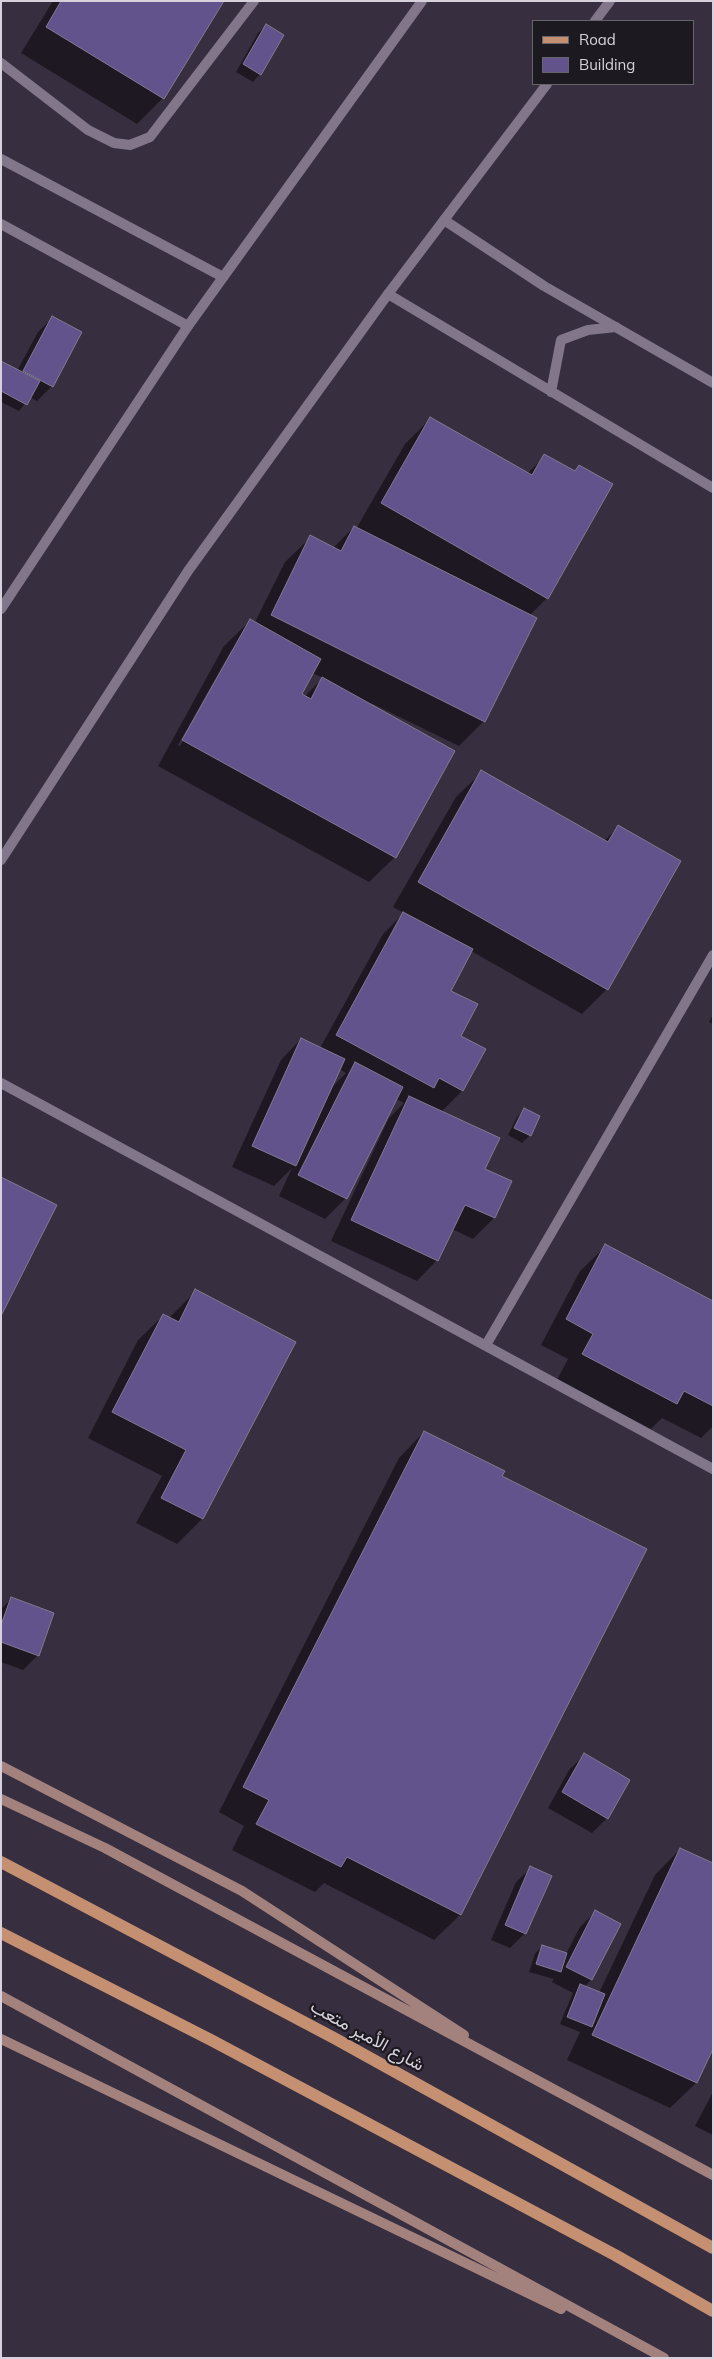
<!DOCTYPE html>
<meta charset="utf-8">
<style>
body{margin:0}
#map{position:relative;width:714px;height:2359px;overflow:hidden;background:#372e3f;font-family:Mulish,sans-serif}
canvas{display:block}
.frame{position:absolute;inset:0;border:2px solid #d6d1dc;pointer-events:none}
.legend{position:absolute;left:532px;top:20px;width:162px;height:65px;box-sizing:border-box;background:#1d1920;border:1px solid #67636b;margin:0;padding:6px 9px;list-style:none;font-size:15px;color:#d6d1dc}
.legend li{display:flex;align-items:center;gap:10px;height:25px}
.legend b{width:25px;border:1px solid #67636b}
</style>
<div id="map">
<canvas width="714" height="2359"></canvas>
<div class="frame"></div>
<ul class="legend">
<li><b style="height:6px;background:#c58f71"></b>Road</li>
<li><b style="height:14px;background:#62538d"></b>Building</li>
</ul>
</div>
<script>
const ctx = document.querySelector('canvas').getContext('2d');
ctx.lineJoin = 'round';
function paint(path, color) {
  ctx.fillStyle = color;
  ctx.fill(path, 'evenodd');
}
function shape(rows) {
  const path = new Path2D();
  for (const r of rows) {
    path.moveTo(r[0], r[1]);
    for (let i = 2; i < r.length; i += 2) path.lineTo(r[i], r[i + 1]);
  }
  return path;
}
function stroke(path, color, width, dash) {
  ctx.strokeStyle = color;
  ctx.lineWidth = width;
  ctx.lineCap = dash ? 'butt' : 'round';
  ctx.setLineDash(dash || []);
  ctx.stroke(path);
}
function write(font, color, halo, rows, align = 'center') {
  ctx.font = font + ' Mulish,Vazirmatn,sans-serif';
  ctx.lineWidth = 4.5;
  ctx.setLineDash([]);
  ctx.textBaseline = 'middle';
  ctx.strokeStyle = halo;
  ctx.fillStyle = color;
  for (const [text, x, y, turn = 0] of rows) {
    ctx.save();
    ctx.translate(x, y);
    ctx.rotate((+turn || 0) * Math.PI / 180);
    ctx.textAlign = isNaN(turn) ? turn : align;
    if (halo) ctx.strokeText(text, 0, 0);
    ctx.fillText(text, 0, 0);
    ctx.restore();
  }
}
const shadow = shape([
 [53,1,222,1,163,98,137,124,21,53],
 [266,26,260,74,253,82,236,72,258,33],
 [52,318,52,386,37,401,30,397,19,411,1,402,1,362,17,371,38,332],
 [430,419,527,474,545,456,574,472,579,466,547,598,530,615,484,721,459,746,371,703,370,705,395,857,369,882,158,766,224,646,250,621,254,624,285,562,311,537,333,548,354,527,356,529,405,444],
 [232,649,234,649,180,746,178,745],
 [312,673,323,678,304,697,300,694],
 [482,772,604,841,618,827,607,989,582,1014,471,951,449,991,459,1036,484,1050,462,1091,441,1112,483,1169,510,1182,494,1218,473,1239,452,1229,437,1260,417,1281,331,1241,389,1118,404,1103,396,1099,346,1198,325,1219,279,1196,292,1168,274,1186,232,1167,281,1060,301,1039,320,1048,383,934,404,913,393,907,456,797],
 [339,1069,346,1073,330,1089],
 [713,1015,713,1024,709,1022],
 [524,1110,530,1135,522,1143,508,1135,517,1117],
 [606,1246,713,1303,713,1426,701,1438,662,1418,651,1429,557,1380,568,1359,541,1345,580,1271],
 [196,1291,295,1342,202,1519,177,1544,136,1523,162,1476,88,1438,138,1340,164,1315,169,1318],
 [424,1432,500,1476,646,1549,460,1915,434,1940,324,1883,315,1892,232,1850,244,1826,219,1812,399,1458],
 [11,1599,38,1655,23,1670,1,1662,1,1609],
 [584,1755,607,1818,592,1833,548,1808,569,1770],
 [680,1849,713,2046,696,2083,670,2108,567,2060,580,2032,560,2024,573,1993,552,1982,554,1979,529,1972,535,1954,542,1946,566,1954,580,1927,595,1912,619,1925,591,1980,584,1987,599,1993,655,1875],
 [531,1868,525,1933,510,1948,491,1940,516,1882],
 [713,2092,713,2135,695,2126]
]);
const building = shape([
 [61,1,224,1,164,99,46,27,61,1],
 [266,24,284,35,261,75,243,64,266,24],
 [52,316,82,332,53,387,23,371,52,316],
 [1,361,40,381,27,405,1,391,1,361],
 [430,417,532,475,544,454,575,471,579,465,613,484,548,599,381,503,430,417],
 [354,526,537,618,485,722,271,615,310,535,341,551,354,526],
 [250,619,321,659,302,694,311,699,322,677,455,751,396,858,182,740,250,619],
 [481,770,608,842,618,825,681,861,608,990,418,882,481,770],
 [403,912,473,949,451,991,478,1004,461,1036,486,1049,463,1091,439,1078,434,1088,336,1035,403,912],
 [301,1038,345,1059,296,1166,252,1146,301,1038],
 [355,1062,403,1087,347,1199,298,1175,355,1062],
 [409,1096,500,1138,485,1169,512,1181,495,1218,465,1205,438,1261,351,1220,409,1096],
 [524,1108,540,1116,531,1136,514,1128,524,1108],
 [1,1177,57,1205,1,1316,1,1177],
 [605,1244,713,1301,713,1406,684,1391,677,1404,582,1354,593,1334,566,1319,605,1244],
 [195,1289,296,1342,203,1519,161,1498,186,1450,112,1412,163,1314,179,1322,195,1289],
 [424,1431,505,1471,502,1476,647,1549,461,1915,347,1857,341,1867,256,1824,269,1800,243,1787,424,1431],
 [11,1597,54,1613,39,1656,1,1642,1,1625,11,1597],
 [584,1753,630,1780,608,1819,562,1792,584,1753],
 [680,1848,713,1863,713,2049,697,2083,592,2035,680,1848],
 [530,1866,552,1876,526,1934,505,1925,530,1866],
 [595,1910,621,1924,592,1980,566,1967,595,1910],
 [542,1945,567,1953,561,1972,536,1964,542,1945],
 [580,1984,605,1994,592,2027,567,2017,580,1984]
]);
const service = shape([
 [1,159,223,277],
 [1,224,188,326]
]);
const minor = shape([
 [1,63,88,130,114,143,130,145,150,137,254,1],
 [444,220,544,286,713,383],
 [388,294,713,488],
 [551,392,561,340,588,330,616,327],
 [1,1083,713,1469],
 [486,1345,713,955]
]);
const tertiary = shape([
 [595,21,610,1],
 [1,609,188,326,422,1],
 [1,860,188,571,388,294,547,84]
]);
const secondary = shape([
 [1,1766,242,1891,464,2035],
 [1,1799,105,1848,713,2175],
 [1,1996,664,2358],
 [1,2039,561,2309]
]);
const primary = shape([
 [1,1862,334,2038,713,2248],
 [1,1933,211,2040,615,2255,713,2311]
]);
const streetNames = [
 ["شارع الأمير متعب",367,2036,29]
];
paint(shadow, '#0007');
paint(building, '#62538d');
stroke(building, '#807b90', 1);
stroke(service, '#81768a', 10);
stroke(minor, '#81768a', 10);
stroke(tertiary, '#81768a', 10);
stroke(secondary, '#a3827e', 10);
stroke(primary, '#c58f71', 12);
write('18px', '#d6d1dc', '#1d1920', streetNames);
</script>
